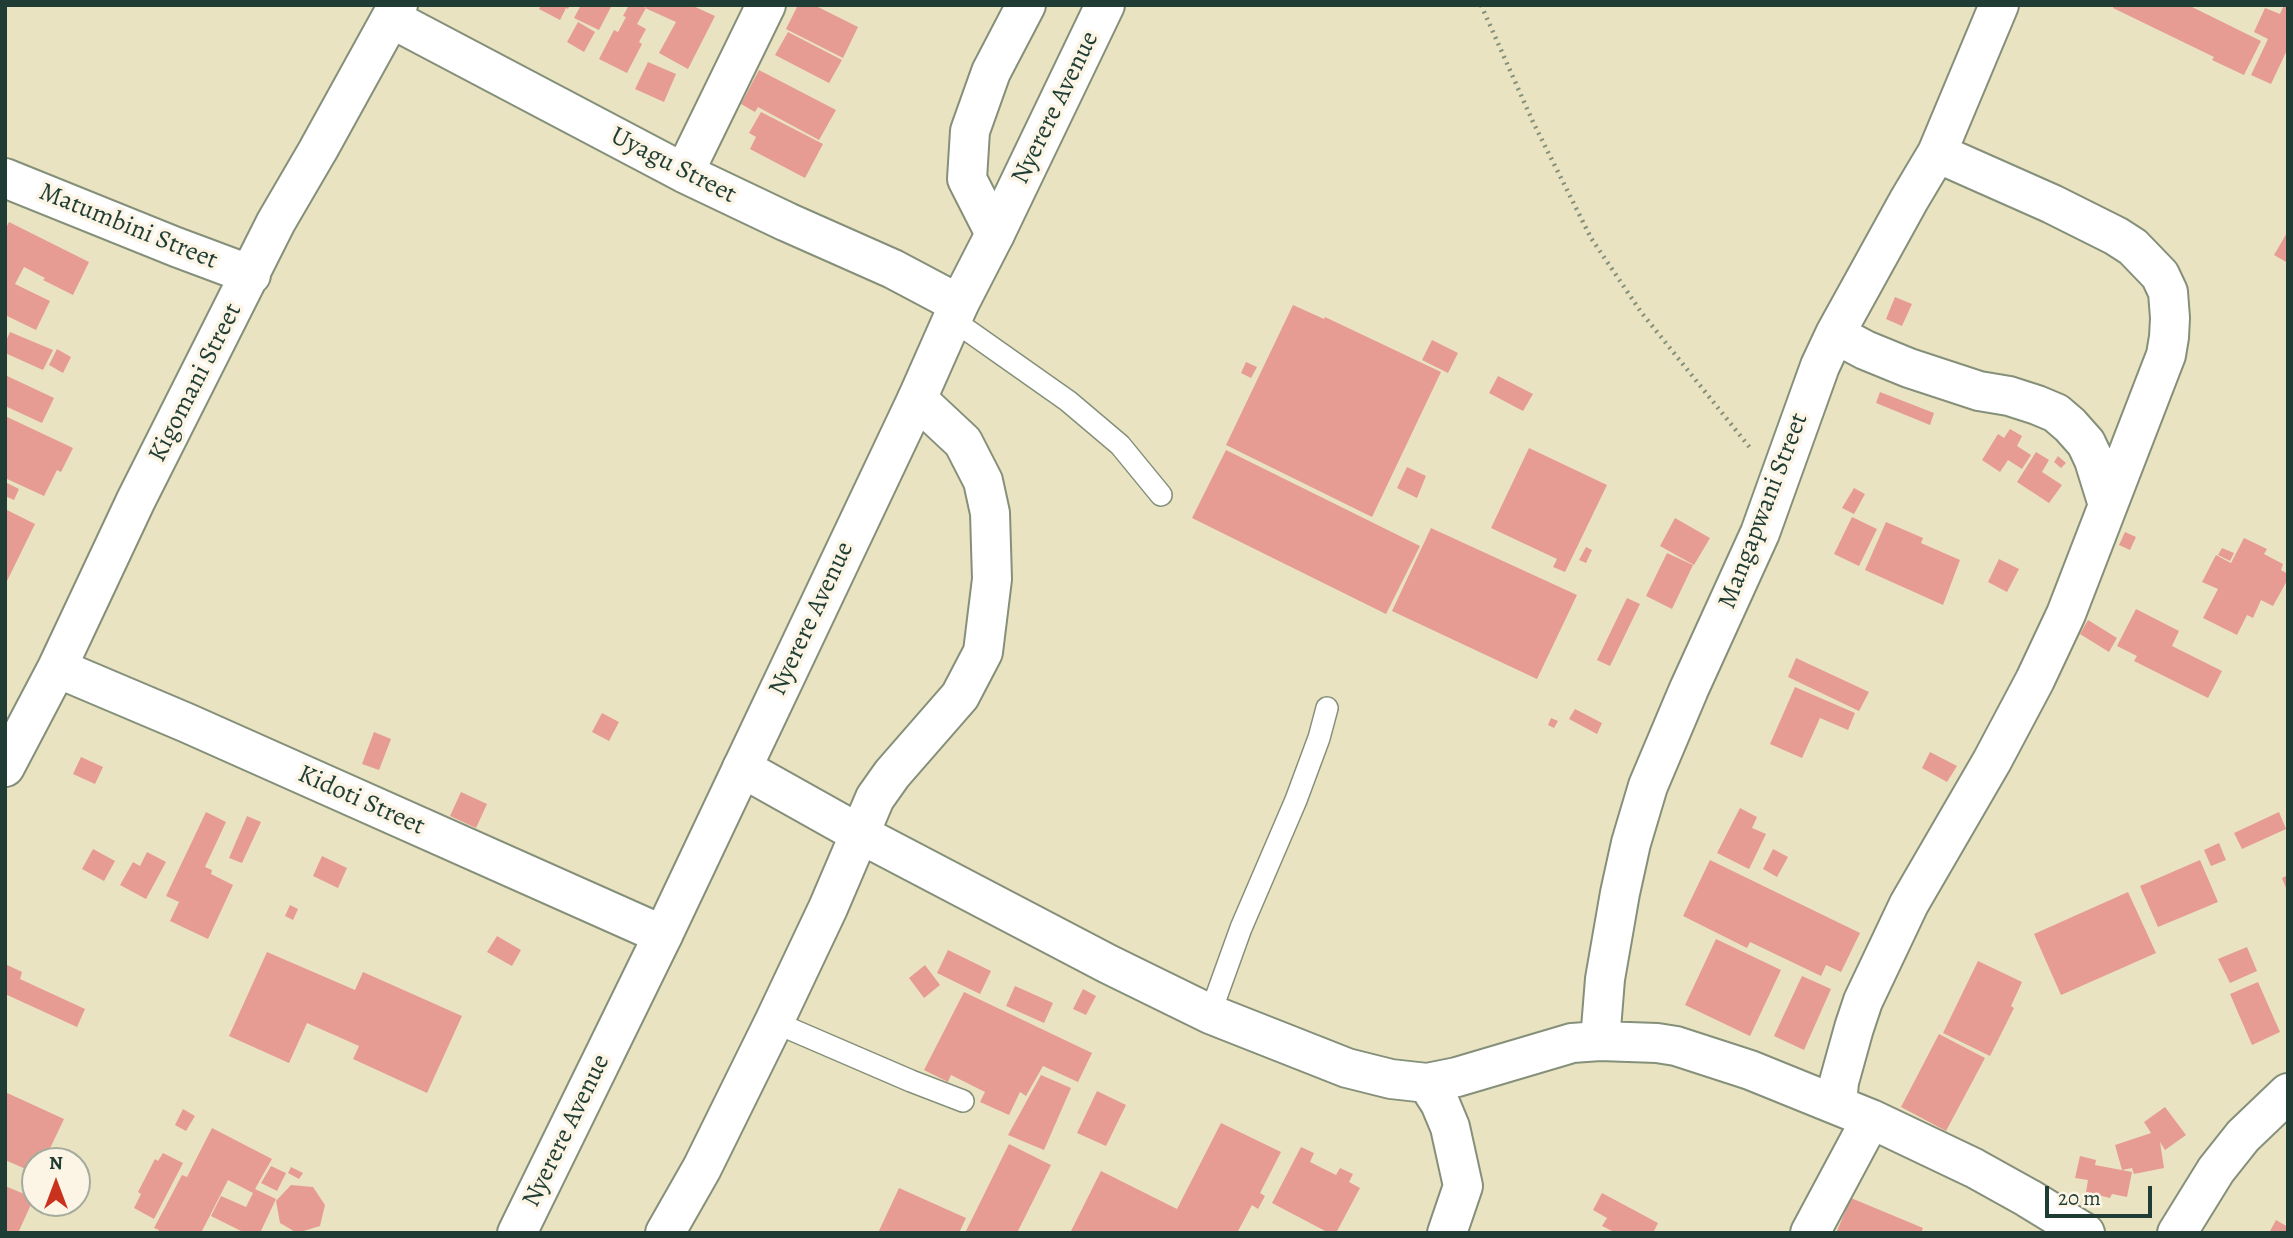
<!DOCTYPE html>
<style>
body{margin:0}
#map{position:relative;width:2293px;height:1238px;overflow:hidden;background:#eae3c1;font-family:Alegreya,serif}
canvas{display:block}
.frame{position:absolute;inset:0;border:7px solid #1f3d34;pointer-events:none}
.north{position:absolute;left:21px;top:1147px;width:70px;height:70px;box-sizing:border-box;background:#fcf5e5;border:2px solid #a4ab9e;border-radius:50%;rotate:0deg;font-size:19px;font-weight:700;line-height:28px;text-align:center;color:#1f3d34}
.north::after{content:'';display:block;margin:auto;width:24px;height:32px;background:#c8321e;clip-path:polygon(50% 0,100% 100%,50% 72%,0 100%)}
.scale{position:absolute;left:2045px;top:1186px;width:107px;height:32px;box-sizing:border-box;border:4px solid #1f3d34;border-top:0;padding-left:9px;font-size:21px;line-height:24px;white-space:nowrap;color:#1f3d34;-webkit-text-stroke:5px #fcf5e5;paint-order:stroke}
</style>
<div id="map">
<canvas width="2293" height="1238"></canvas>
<div class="frame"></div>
<div class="north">N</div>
<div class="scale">20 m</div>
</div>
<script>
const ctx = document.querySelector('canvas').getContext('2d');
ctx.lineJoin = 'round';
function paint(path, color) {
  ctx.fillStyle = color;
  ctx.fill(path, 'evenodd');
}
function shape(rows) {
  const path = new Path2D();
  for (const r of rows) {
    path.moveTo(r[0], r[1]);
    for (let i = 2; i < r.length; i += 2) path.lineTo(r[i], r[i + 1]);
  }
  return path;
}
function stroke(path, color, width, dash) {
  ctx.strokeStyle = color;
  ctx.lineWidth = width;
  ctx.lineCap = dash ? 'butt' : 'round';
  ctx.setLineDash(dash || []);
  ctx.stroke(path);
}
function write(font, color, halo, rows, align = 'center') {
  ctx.font = font + ' Alegreya,serif';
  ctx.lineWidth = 7;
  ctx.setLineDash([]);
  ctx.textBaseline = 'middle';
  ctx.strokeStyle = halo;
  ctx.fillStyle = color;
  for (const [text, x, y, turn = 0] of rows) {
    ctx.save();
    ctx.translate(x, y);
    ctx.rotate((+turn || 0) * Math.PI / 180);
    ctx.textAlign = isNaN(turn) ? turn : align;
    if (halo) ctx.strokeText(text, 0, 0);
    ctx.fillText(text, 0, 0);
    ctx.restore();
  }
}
const building = shape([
 [541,5,570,5,568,9,566,8,560,20,539,9],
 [581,5,612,5,599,30,574,18],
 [629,5,640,5,646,8,637,24,646,29,639,42,642,44,627,73,599,59,614,30,618,32,626,17,623,16],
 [647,5,691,5,715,16,688,69,659,53,676,22,645,8],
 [798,5,814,5,858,27,843,58,786,29],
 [2114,5,2188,5,2261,41,2244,75,2212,60,2214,57,2113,8],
 [2284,5,2288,5,2288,48,2271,84,2251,75,2268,39,2254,32,2265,8,2280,14],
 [578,22,595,32,584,52,567,42],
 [788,32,842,60,829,83,775,55],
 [648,62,676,74,664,102,635,89],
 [759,70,836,110,819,140,758,107,755,112,741,104],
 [761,112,823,144,805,178,750,149,756,137,749,133],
 [9,222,89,262,73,295,43,280,45,278,24,267,15,284,50,301,36,330,5,315,5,230],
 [2288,231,2288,263,2274,255],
 [1895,297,1912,304,1902,326,1886,319],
 [1293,305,1324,319,1325,317,1441,372,1372,517,1226,445],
 [10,332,53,350,43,370,5,353,5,343],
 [1432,340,1458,353,1448,373,1422,360],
 [57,349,71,357,63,373,49,365],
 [1246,362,1257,367,1251,378,1241,373],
 [5,375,54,398,42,423,5,406],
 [1498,376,1533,394,1523,411,1489,393],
 [1880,392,1934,413,1930,425,1876,403],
 [5,416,73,448,61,472,57,470,44,496,5,478],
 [2010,429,2022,436,2017,446,2031,455,2022,469,2008,460,2000,472,1982,460,1998,434,2004,438],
 [1529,448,1607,485,1565,572,1553,567,1557,559,1491,528],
 [1226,450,1420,546,1386,614,1192,518],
 [2036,452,2049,460,2042,472,2062,485,2049,503,2017,482],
 [2058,456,2066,463,2061,468,2054,462],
 [1407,467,1426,476,1417,498,1397,488],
 [5,482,19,489,14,500,5,496],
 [1854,488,1865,494,1854,514,1842,508],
 [5,509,35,524,5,585],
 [1852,517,1877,529,1859,566,1834,554],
 [1675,518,1710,538,1694,565,1660,546],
 [1886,522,1923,538,1921,543,1960,560,1943,605,1865,570],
 [1431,528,1577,595,1537,679,1392,611],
 [2125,532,2136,537,2130,550,2119,545],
 [2244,538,2267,549,2264,554,2283,564,2281,570,2288,574,2288,579,2273,606,2261,600,2253,618,2247,615,2237,635,2203,618,2218,589,2202,582,2216,555,2231,563],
 [1586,547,1592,550,1586,563,1579,560],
 [2222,548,2234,553,2230,561,2218,555],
 [1667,553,1693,565,1672,609,1646,596],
 [1999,559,2019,569,2007,592,1988,582],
 [1627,598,1640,604,1610,666,1597,660],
 [2136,609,2179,631,2172,646,2222,671,2208,698,2134,661,2137,656,2117,646],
 [2088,620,2117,638,2109,652,2080,634],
 [1796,658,1869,692,1859,711,1788,677],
 [1795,687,1855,713,1848,730,1820,718,1802,758,1770,744],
 [1575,709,1602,723,1597,734,1569,719],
 [602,713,619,722,609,741,592,732],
 [1551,718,1558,721,1554,728,1548,725],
 [374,732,391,739,379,770,362,764],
 [1930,752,1957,766,1947,782,1922,768],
 [81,757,103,767,95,784,73,774],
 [461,792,487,804,476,828,450,816],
 [1740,808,1757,817,1752,828,1766,834,1749,869,1717,853],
 [206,812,226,822,205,867,212,870,211,874,233,885,208,939,170,921,179,902,166,896],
 [2279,812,2286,829,2242,849,2234,833],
 [247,816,261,822,242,863,229,858],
 [2219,843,2226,860,2211,866,2204,850],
 [93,849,115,861,104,881,82,869],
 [1773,849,1788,857,1777,877,1763,869],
 [147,852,166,862,146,899,120,885,133,862,140,866],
 [322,856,347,868,338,888,313,876],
 [1710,860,1860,933,1841,972,1826,965,1821,976,1750,942,1747,948,1683,916],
 [2200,860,2218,902,2158,927,2140,886],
 [2288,875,2288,893,2282,878],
 [2128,892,2156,953,2061,995,2034,934],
 [290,905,298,909,293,920,285,916],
 [497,936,521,950,512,966,487,952],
 [1716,939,1781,970,1750,1036,1685,1005],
 [2247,947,2257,971,2230,983,2218,959],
 [948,950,991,971,980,994,937,973],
 [267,952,355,990,363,972,462,1016,427,1093,353,1059,359,1046,307,1023,289,1063,229,1036],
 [1978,961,2022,982,2011,1006,2014,1008,1990,1056,1943,1033],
 [5,964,22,972,20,979,85,1009,77,1027,5,994],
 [925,965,940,985,924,998,909,978],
 [1802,976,1831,989,1804,1050,1774,1036],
 [2258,982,2280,1032,2252,1045,2230,994],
 [1015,986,1053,1003,1044,1023,1006,1006],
 [1083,989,1096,996,1086,1015,1073,1009],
 [964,992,1092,1053,1078,1082,1043,1066,1026,1096,1020,1092,1009,1115,980,1102,985,1092,951,1075,948,1082,924,1070],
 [1939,1034,1985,1058,1946,1131,1901,1107],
 [1041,1075,1071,1088,1044,1150,1008,1135],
 [1097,1091,1126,1105,1106,1146,1077,1133],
 [5,1092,64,1119,44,1161,35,1161,35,1173,5,1160],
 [2165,1107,2186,1135,2165,1150,2160,1142,2164,1168,2134,1174,2132,1168,2122,1170,2115,1145,2151,1133,2144,1122],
 [183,1109,195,1116,186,1131,175,1125],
 [1221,1123,1281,1152,1260,1193,1265,1196,1258,1209,1252,1205,1237,1233,1070,1233,1101,1171,1177,1209],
 [212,1128,272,1159,255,1189,276,1199,260,1233,245,1233,211,1216,221,1196,246,1207,253,1193,228,1180,201,1233,158,1233,159,1230,154,1228,182,1175,187,1177],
 [1009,1144,1051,1165,1017,1233,965,1233],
 [1301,1147,1314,1153,1310,1162,1336,1175,1340,1168,1353,1174,1349,1182,1360,1188,1336,1233,1329,1233,1272,1203],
 [163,1153,183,1163,154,1219,134,1208,141,1194,138,1192,155,1159,158,1161],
 [2080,1156,2096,1160,2095,1165,2132,1172,2127,1197,2112,1194,2110,1198,2086,1192,2088,1180,2075,1178],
 [271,1166,286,1173,277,1191,261,1183],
 [291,1167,303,1173,299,1179,288,1173],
 [291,1185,313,1187,325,1205,320,1226,297,1233,280,1223,276,1201],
 [5,1186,34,1198,18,1233,5,1233],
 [899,1188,966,1218,959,1233,878,1233],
 [1602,1193,1658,1223,1653,1233,1616,1233,1602,1226,1607,1218,1593,1210],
 [1851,1198,1923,1228,1921,1233,1836,1233],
 [2276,1220,2288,1227,2288,1233,2269,1233]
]);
const path = shape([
 [1481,5,1533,122,1591,238,1641,312,1751,449]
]);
const lane = shape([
 [953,320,1068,401,1120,445,1161,495],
 [1210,1014,1241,928,1296,800,1319,738,1327,708],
 [774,1022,911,1081,963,1101]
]);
const street = shape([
 [392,19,684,173,787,222,893,269,959,304],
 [684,173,766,5],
 [5,178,176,247,251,275],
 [995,234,967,179,970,131,991,72,1026,5],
 [1835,334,1865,350,1909,368,1979,391,2009,396,2037,405,2056,413,2070,425,2086,443,2094,460,2108,505],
 [57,668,187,723,663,935],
 [5,767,57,668,136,500,276,222,318,150,398,5],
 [742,768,858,833,1108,964,1210,1014,1347,1068,1391,1079,1427,1083,1457,1077,1572,1043,1600,1041,1657,1043,1676,1046,1750,1070,1871,1119,1974,1168,2028,1198,2085,1233],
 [1600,1041,1605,979,1620,893,1631,843,1648,786,1689,689,1760,533,1820,366,1835,334,1909,200,1937,153,1999,5],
 [1427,1083,1440,1103,1450,1127,1463,1186,1447,1233],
 [1837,1105,1839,1082,1854,1028,1863,1001,1909,904,1992,761,2035,680,2066,614,2166,355,2169,337,2170,318,2168,292,2160,275,2133,247,2116,236,2052,204,1937,153],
 [665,1233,702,1168,774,1022,828,908,875,798,892,774,960,696,983,652,992,579,990,513,983,481,963,442,917,399],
 [1810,1233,1871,1119],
 [2177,1233,2216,1170,2243,1136,2288,1093]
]);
const secondary = shape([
 [517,1233,663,935,917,399,959,304,995,234,1105,5]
]);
const streetNames = [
 ["Nyerere Avenue",1056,108,-64],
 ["Uyagu Street",673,166,27],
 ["Matumbini Street",128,227,22],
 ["Kigomani Street",196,383,-63],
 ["Mangapwani Street",1764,511,-69],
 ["Nyerere Avenue",812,619,-65],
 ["Kidoti Street",361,801,24],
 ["Nyerere Avenue",567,1131,-64]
];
paint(building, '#e69c92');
stroke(lane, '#84907a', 24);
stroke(street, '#84907a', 42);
stroke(secondary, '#84907a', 42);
stroke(path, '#84907a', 4.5, [2, 5]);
stroke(lane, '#fff', 21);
stroke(street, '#fff', 38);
stroke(secondary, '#fff', 38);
write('26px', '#1f3d34', '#fcf5e5', streetNames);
</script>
